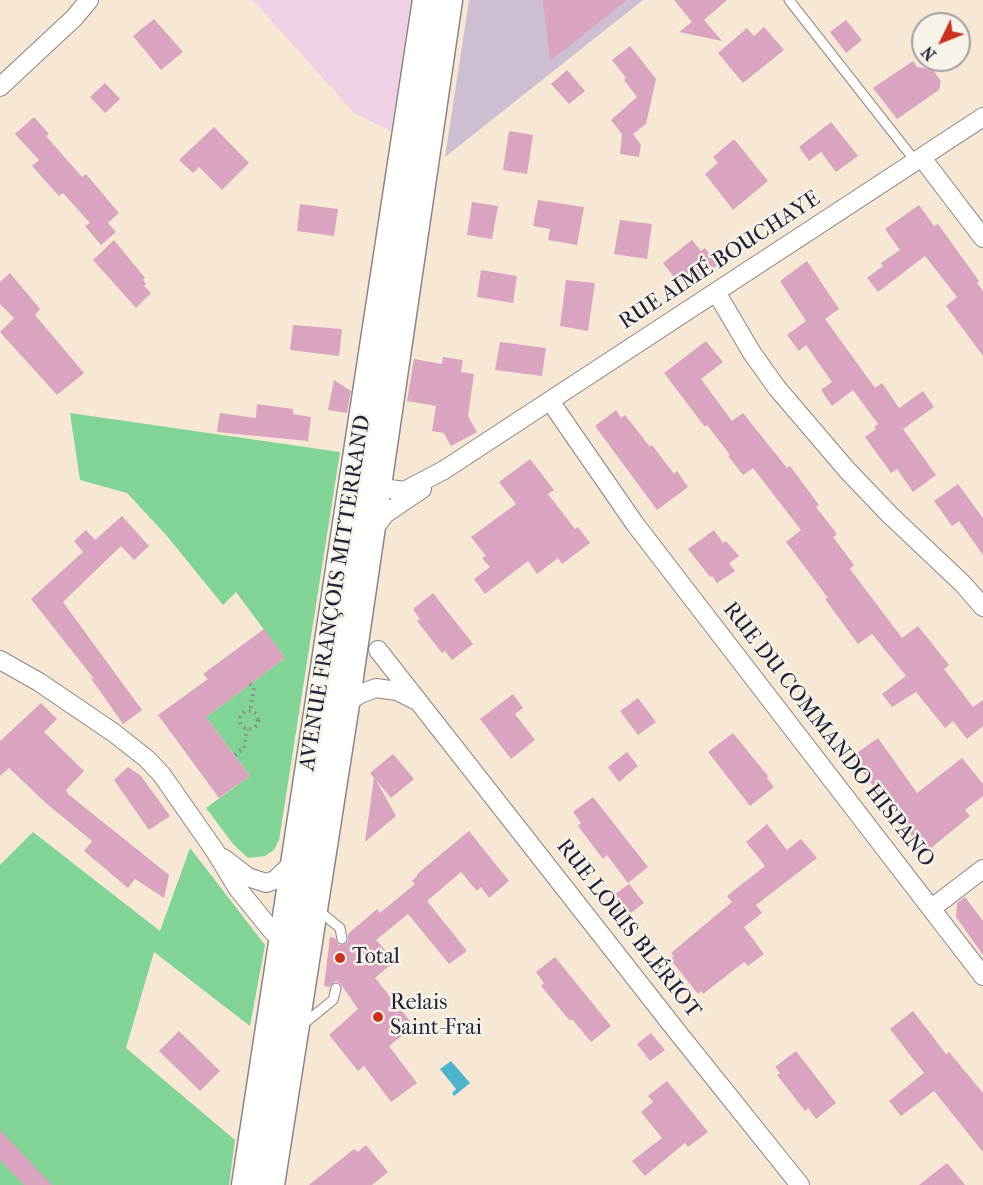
<!DOCTYPE html>
<meta charset="utf-8">
<style>
body{margin:0}
#map{position:relative;width:983px;height:1185px;overflow:hidden;background:#f6e8d5;font-family:"IM FELL French Canon",serif}
canvas{display:block}
.north{position:absolute;left:911px;top:12px;width:60px;height:60px;box-sizing:border-box;background:#f7f3e8;border:2px solid #a29fa3;border-radius:50%;rotate:227deg;font-size:16px;font-weight:700;line-height:24px;text-align:center;color:#22223b}
.north::after{content:'';display:block;margin:auto;width:21px;height:27px;background:#c8321e;clip-path:polygon(50% 0,100% 100%,50% 72%,0 100%)}
</style>
<div id="map">
<canvas width="983" height="1185"></canvas>
<div class="north">N</div>
</div>
<script>
const ctx = document.querySelector('canvas').getContext('2d');
ctx.lineJoin = 'round';
function paint(path, color) {
  ctx.fillStyle = color;
  ctx.fill(path, 'evenodd');
}
function shape(rows) {
  const path = new Path2D();
  for (const r of rows) {
    if (r.length === 3) {
      path.moveTo(r[0] + r[2], r[1]);
      path.arc(r[0], r[1], r[2], 0, 2 * Math.PI);
      continue;
    }
    path.moveTo(r[0], r[1]);
    for (let i = 2; i < r.length; i += 2) path.lineTo(r[i], r[i + 1]);
  }
  return path;
}
function stroke(path, color, width, dash) {
  ctx.strokeStyle = color;
  ctx.lineWidth = width;
  ctx.lineCap = dash ? 'butt' : 'round';
  ctx.setLineDash(dash || []);
  ctx.stroke(path);
}
function write(font, color, halo, rows, align = 'center') {
  ctx.font = font + ' "IM FELL French Canon",serif';
  ctx.lineWidth = 5;
  ctx.setLineDash([]);
  ctx.textBaseline = 'middle';
  ctx.strokeStyle = halo;
  ctx.fillStyle = color;
  for (const [text, x, y, turn = 0] of rows) {
    ctx.save();
    ctx.translate(x, y);
    ctx.rotate((+turn || 0) * Math.PI / 180);
    ctx.textAlign = isNaN(turn) ? turn : align;
    if (halo) ctx.strokeText(text, 0, 0);
    ctx.fillText(text, 0, 0);
    ctx.restore();
  }
}
const built = shape([
 [253,0,411,0,391,131,354,113]
]);
const industrial = shape([
 [469,0,643,0,445,157]
]);
const green = shape([
 [70,413,340,452,279,840,274,850,265,856,248,858,233,844,206,808,250,776,206,717,285,658,236,592,223,605,167,536,127,493,80,480],
 [33,832,160,931,190,848,265,945,250,1026,154,952,126,1048,235,1140,229,1185,0,1185,0,865]
]);
const water = shape([
 [451,1061,470,1083,454,1096,452,1093,456,1089,440,1069]
]);
const building = shape([
 [543,0,627,0,550,61],
 [674,0,727,0,704,20,722,41,679,32,692,22],
 [154,19,183,52,161,70,133,36],
 [846,20,862,40,846,53,830,32],
 [764,27,784,50,743,83,718,53,747,28,754,36],
 [630,46,656,79,646,124,633,134,641,145,639,157,620,154,622,134,611,120,637,97,624,80,626,78,612,60],
 [913,61,917,67,932,69,941,81,939,90,897,119,873,88],
 [567,70,585,91,569,104,551,84],
 [105,83,120,99,105,113,90,97],
 [34,117,49,134,46,136,82,177,86,174,119,213,108,223,116,232,101,245,85,226,90,223,63,193,59,196,32,166,39,160,15,134],
 [831,122,858,156,836,172,821,152,809,161,799,147],
 [214,127,249,163,222,190,199,167,193,173,179,160],
 [509,131,533,135,527,174,503,170],
 [734,139,768,181,733,210,705,174,718,163,713,157],
 [538,200,584,207,577,245,548,240,550,229,533,226],
 [472,202,498,206,492,239,467,235],
 [300,204,338,209,334,236,297,231],
 [919,205,934,226,938,224,979,281,977,283,983,291,983,356,946,306,957,297,925,256,878,292,867,278,883,266,881,263,900,250,885,229],
 [620,220,652,224,647,259,614,254],
 [114,240,145,278,143,280,146,284,144,286,151,293,136,308,93,260],
 [692,240,701,251,705,248,718,265,691,286,684,277,678,282,663,263],
 [807,261,839,309,825,319,875,388,882,383,899,408,923,391,934,407,903,429,936,475,913,492,897,469,891,473,865,437,876,429,874,427,878,424,853,390,832,406,821,390,832,382,806,345,799,351,787,335,806,321,780,281],
 [481,270,517,276,513,303,477,297],
 [10,273,40,309,35,315,84,373,57,395,0,332,14,318,0,304,0,282],
 [566,280,595,283,588,331,560,326],
 [293,325,342,329,339,356,290,350],
 [706,341,723,362,701,379,732,421,743,413,787,468,790,466,819,505,816,507,837,534,833,537,854,565,850,569,902,638,918,626,949,665,944,669,973,707,983,700,983,726,967,739,953,721,945,728,916,692,892,707,882,694,906,676,872,634,858,644,825,599,828,598,786,542,801,530,753,468,743,475,728,456,730,455,707,425,705,427,664,373],
 [500,342,546,348,542,376,495,370],
 [443,357,463,360,461,372,474,374,468,416,477,432,451,446,444,433,432,431,436,406,407,401,414,359,442,364],
 [334,380,351,391,347,413,328,410],
 [257,404,293,409,293,414,311,417,308,441,217,432,220,413,256,418],
 [616,410,621,418,625,415,650,447,652,445,674,474,677,471,688,487,657,510,595,426],
 [530,459,554,490,548,494,575,529,578,527,590,543,562,564,558,558,537,574,528,561,485,594,474,579,490,567,482,558,486,556,471,537,516,504,499,482],
 [958,484,983,518,983,555,959,521,952,526,934,501],
 [122,516,149,546,134,560,121,546,63,602,142,710,123,724,90,677,95,680,31,599,83,552,74,541,86,530,95,540],
 [714,530,723,543,726,541,739,556,729,563,735,571,717,583,712,576,710,577,688,549],
 [433,593,473,644,452,660,445,651,442,653,417,621,420,619,413,609],
 [264,629,285,658,206,717,250,776,219,798,158,715,208,679,203,674],
 [513,694,523,708,515,714,535,740,511,759,480,719],
 [638,698,656,722,638,735,620,711],
 [41,703,57,719,44,732,84,771,66,790,68,794,169,875,164,898,135,879,128,888,84,851,92,841,47,804,9,768,0,776,0,741],
 [733,733,768,776,767,778,774,787,750,806,708,752],
 [878,738,917,793,962,758,983,784,983,796,965,810,970,816,925,853,851,757],
 [627,752,638,766,619,782,608,767],
 [393,754,414,779,391,798,376,780,396,816,365,842,374,778,370,773],
 [128,767,141,776,170,816,149,830,114,780],
 [593,797,648,867,628,883,607,855,603,859,578,826,581,823,573,812],
 [767,824,787,850,801,839,817,858,756,905,762,913,744,927,764,954,748,966,744,962,703,994,701,991,698,994,670,959,674,956,671,953,732,902,727,896,765,866,746,842],
 [469,831,509,881,489,898,481,887,477,891,461,872,427,901,467,951,449,964,408,914,376,940,395,961,375,978,414,1026,389,1046,417,1083,391,1102,364,1066,358,1071,329,1035,358,1009,340,983,335,981,329,987,324,986,330,937,335,938,339,945,346,944,348,941,348,934,377,909,380,913,415,884,412,881,418,875,417,874],
 [629,884,644,903,619,922,604,902],
 [965,897,983,921,983,955,956,917,957,903],
 [555,957,611,1026,591,1042,572,1019,570,1021,541,986,544,983,536,972],
 [913,1011,946,1054,949,1052,983,1093,983,1152,934,1091,901,1116,889,1101,924,1073,890,1029],
 [179,1031,220,1071,200,1091,159,1051],
 [651,1033,665,1050,650,1061,637,1044],
 [796,1051,836,1103,816,1119,808,1108,805,1111,777,1075,780,1073,775,1067],
 [667,1081,708,1132,688,1147,685,1143,645,1176,632,1161,662,1138,641,1112,653,1102,648,1096],
 [0,1130,52,1185,24,1185,0,1160],
 [366,1145,388,1172,372,1185,309,1185,354,1149,358,1152],
 [947,1163,965,1185,919,1185]
]);
const path = shape([
 [250,684,254,688,250,711],
 [249,720,9],
 [235,755,244,748,247,729]
]);
const service = shape([
 [789,0,916,162],
 [318,910,340,928,342,939],
 [301,1026,333,1000,336,988]
]);
const minor = shape([
 [0,87,74,18,89,0],
 [922,158,983,238],
 [716,292,752,353,777,388,847,470,890,515,963,584,983,607],
 [550,401,635,524,983,976],
 [376,487,404,491,444,470,983,117],
 [372,531,385,514,422,489],
 [378,650,679,1034,800,1185],
 [0,660,39,682,114,733,147,759,162,775,215,851,238,889,273,932,284,937],
 [345,704,360,694,376,688,397,691,415,700],
 [223,858,248,877,266,883,275,880,296,860],
 [932,908,983,869]
]);
const primary = shape([
 [246,1185,427,0],
 [270,1185,345,704,448,0]
]);
const markers = [
 [340,958,6,"#c8321e"],
 [378,1017,6,"#c8321e"]
];
const streetNames = [
 ["RUE AIMÉ BOUCHAYE",720,261,-33],
 ["AVENUE FRANÇOIS MITTERRAND",336,593,-81],
 ["RUE DU COMMANDO HISPANO",828,735,52],
 ["RUE LOUIS BLÉRIOT",628,929,52]
];
const poiNames = [
 ["Total",352,958],
 ["Relais",390,1004],
 ["Saint-Frai",390,1029]
];
paint(built, '#efd0e5');
paint(industrial, '#cdbed2');
paint(green, '#82d496');
paint(water, '#4eb4cd');
paint(building, '#daa3c0');
stroke(service, '#8c8588', 11);
stroke(minor, '#8c8588', 20);
stroke(primary, '#8c8588', 31);
stroke(path, '#8c8588', 4, [1.5, 4.5]);
stroke(service, '#fff', 9);
stroke(minor, '#fff', 18);
stroke(primary, '#fff', 28);
for (const [x, y, r, color] of markers) {
  const dot = new Path2D();
  dot.arc(x, y, r, 0, 2 * Math.PI);
  ctx.fillStyle = color;
  ctx.fill(dot);
  stroke(dot, '#f7f3e8', 2);
}
write('22px', '#22223b', '#f7f3e8', streetNames);
write('22px', '#22223b', '#f7f3e8', poiNames, 'left');
</script>
